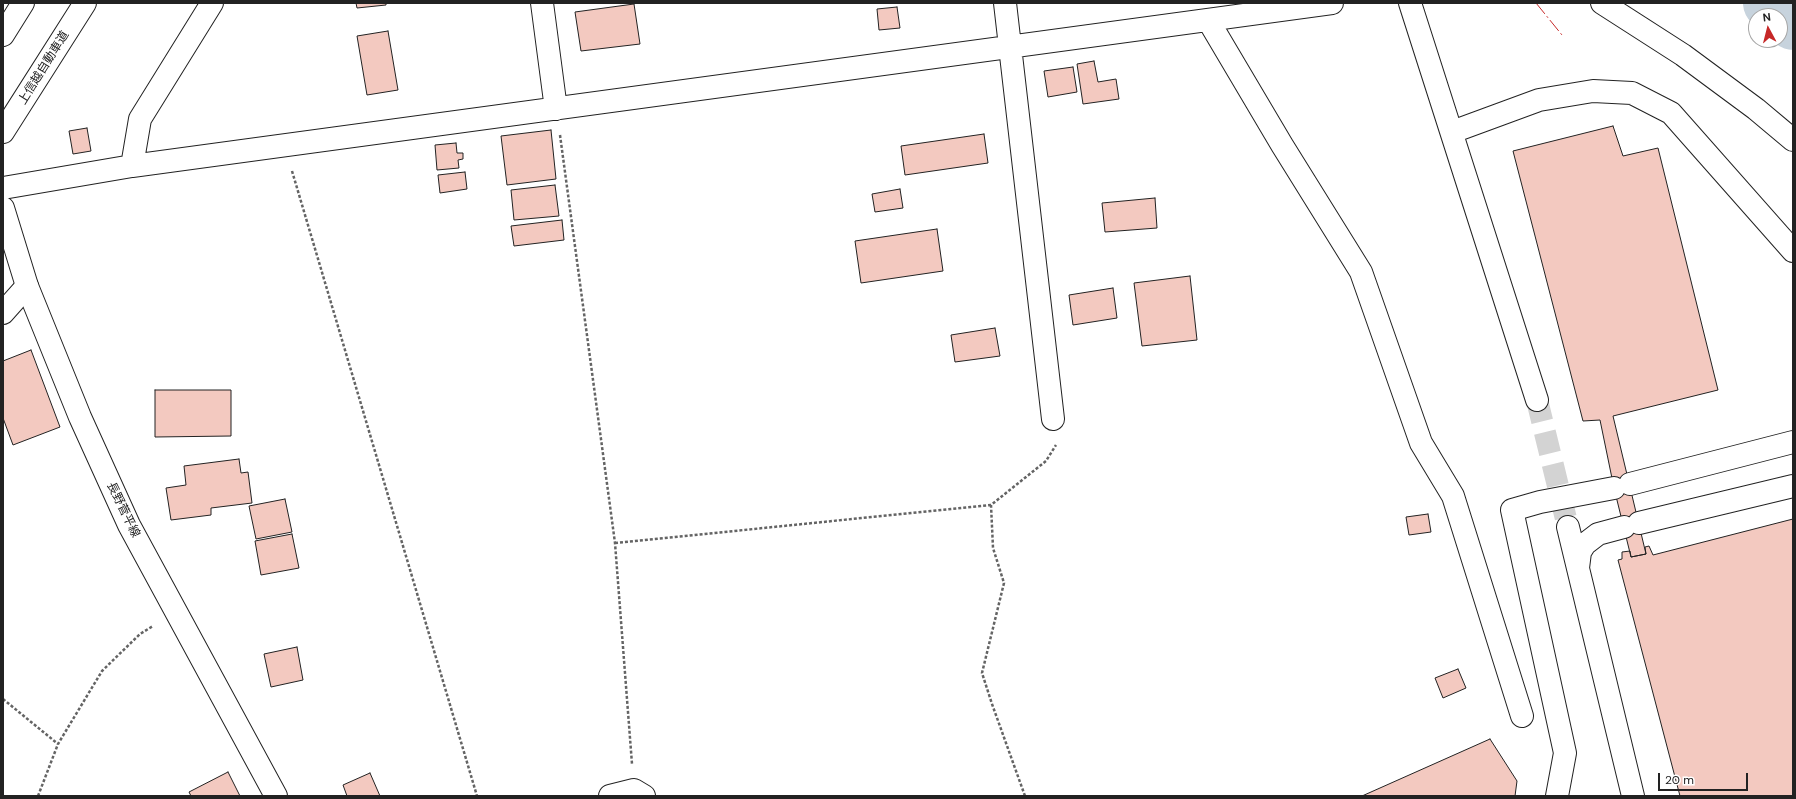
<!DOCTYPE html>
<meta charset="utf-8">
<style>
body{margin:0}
#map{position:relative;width:1796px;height:799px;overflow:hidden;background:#fff;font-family:"DM Sans",sans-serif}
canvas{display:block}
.frame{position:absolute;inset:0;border:4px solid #222;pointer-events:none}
.north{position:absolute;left:1748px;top:8px;width:40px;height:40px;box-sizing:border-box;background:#fff;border:1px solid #a7a7a7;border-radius:50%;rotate:353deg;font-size:11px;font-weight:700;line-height:16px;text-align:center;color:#222}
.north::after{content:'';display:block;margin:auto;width:14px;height:18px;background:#c62828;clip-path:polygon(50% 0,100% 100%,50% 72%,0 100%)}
.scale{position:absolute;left:1658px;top:773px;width:90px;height:18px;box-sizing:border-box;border:2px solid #222;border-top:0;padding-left:5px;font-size:12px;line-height:14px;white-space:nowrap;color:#222;-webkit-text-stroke:3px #fff;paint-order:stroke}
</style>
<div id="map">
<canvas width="1796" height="799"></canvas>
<div class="frame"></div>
<div class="north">N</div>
<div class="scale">20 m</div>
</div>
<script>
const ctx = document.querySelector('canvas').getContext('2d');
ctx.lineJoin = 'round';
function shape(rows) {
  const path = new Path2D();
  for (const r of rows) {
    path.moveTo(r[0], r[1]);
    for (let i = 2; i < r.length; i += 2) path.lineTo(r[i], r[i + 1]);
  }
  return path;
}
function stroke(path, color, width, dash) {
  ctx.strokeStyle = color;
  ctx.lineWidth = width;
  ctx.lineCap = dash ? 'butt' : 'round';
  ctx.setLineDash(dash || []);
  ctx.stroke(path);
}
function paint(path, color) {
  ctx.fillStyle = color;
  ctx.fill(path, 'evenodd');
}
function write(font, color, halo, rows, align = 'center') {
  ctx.font = font + ' "DM Sans","Noto Sans JP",sans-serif';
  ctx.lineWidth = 3;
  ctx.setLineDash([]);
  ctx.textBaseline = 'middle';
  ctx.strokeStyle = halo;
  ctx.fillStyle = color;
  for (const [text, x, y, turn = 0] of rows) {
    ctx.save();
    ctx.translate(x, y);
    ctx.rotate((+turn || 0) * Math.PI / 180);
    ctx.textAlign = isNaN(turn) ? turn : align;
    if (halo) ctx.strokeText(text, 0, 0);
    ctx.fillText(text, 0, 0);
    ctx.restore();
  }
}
const river = shape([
 [1770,3,1793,23]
]);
const building = shape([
 [356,3,386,3,386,5,357,8,356,3],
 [634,4,640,44,581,51,575,12,634,4],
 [897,7,900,28,879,30,877,9,897,7],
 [388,31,398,90,367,95,357,36,388,31],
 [1094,61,1098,82,1116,79,1119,99,1083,104,1077,64,1094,61],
 [1073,67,1077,92,1048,97,1044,71,1073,67],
 [1613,126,1623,156,1658,148,1718,390,1613,416,1646,554,1631,557,1614,488,1600,420,1583,421,1513,151,1613,126],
 [87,128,91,151,73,154,69,131,87,128],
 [551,130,556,179,507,185,501,136,551,130],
 [984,134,988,163,905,175,901,146,984,134],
 [456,143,457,153,463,153,463,159,458,160,459,168,437,170,435,145,456,143],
 [465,172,467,189,440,193,438,175,465,172],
 [555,185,559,216,514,220,511,190,555,185],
 [900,189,903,208,875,212,872,194,900,189],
 [1155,198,1157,228,1105,232,1102,203,1155,198],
 [562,220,564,240,514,246,511,226,562,220],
 [937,229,943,271,861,283,855,241,937,229],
 [1190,276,1197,340,1142,346,1134,283,1190,276],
 [1113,288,1117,318,1073,325,1069,295,1113,288],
 [995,328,1000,356,955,362,951,335,995,328],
 [31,350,60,427,13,445,3,418,3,361,31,350],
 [155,390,231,390,231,436,155,437,155,390],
 [239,459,241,473,248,472,252,503,211,508,211,515,171,520,166,488,186,485,184,466,239,459],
 [285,499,292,532,256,539,249,506,285,499],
 [1428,514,1431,532,1409,535,1406,517,1428,514],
 [1793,519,1793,796,1680,796,1618,560,1622,559,1622,552,1630,551,1631,557,1646,554,1645,547,1649,546,1653,555,1793,519],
 [292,534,299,568,261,575,255,541,292,534],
 [297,647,303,680,271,687,264,654,297,647],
 [1458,669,1466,688,1443,698,1435,678,1458,669],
 [1490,739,1517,781,1515,796,1362,796,1490,739],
 [228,772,240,796,191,796,189,792,228,772],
 [370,773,380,796,347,796,343,785,370,773]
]);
const minorTunnel = shape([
 [1537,400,1568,527]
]);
const path = shape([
 [560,135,615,543,632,764],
 [292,171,477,796],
 [615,543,991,505],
 [3,699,58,744],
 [38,796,58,744,102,671,140,634,153,626],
 [1025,796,992,704,982,673,1004,583,993,548,991,505,1046,461,1056,445]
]);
const minor = shape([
 [542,3,556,109],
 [1005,3,1053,419],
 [1410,3,1537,400],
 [1602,3,1683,55,1756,109,1793,140],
 [1208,20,1282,145,1361,272,1421,443,1453,496,1522,716],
 [1452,132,1539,100,1593,91,1632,93,1671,113,1793,251],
 [132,166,140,119,212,3],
 [3,188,132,166,1332,3],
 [3,313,27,286],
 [1630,484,1793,442],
 [1639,523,1793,486],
 [1568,527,1633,796],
 [1578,568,1580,552,1585,544,1598,534,1624,527],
 [610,796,634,790,644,796],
 [1557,796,1565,753,1512,510,1540,502,1614,488]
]);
const major = shape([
 [3,208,27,286,80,417,129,525,276,796]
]);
const highway = shape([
 [3,35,23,3],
 [3,132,85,3]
]);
const power = shape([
 [1536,3,1562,35]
]);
const streetNames = [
 ["上信越自動車道",44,68,-58],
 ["長野菅平線",123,510,64]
];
stroke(river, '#c7d3dd', 54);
paint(building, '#f3c9c0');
stroke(building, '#222', 1);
stroke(minorTunnel, '#d3d3d3', 22, [22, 11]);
stroke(minor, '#222', 24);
stroke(major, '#222', 24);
stroke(highway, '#222', 24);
stroke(path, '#646464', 2.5, [3, 2]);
stroke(minor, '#fff', 22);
stroke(major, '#fff', 22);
stroke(highway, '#fff', 22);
stroke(power, '#c62828', 1, [14, 3, 2, 3]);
write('12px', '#222', '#fff', streetNames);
</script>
